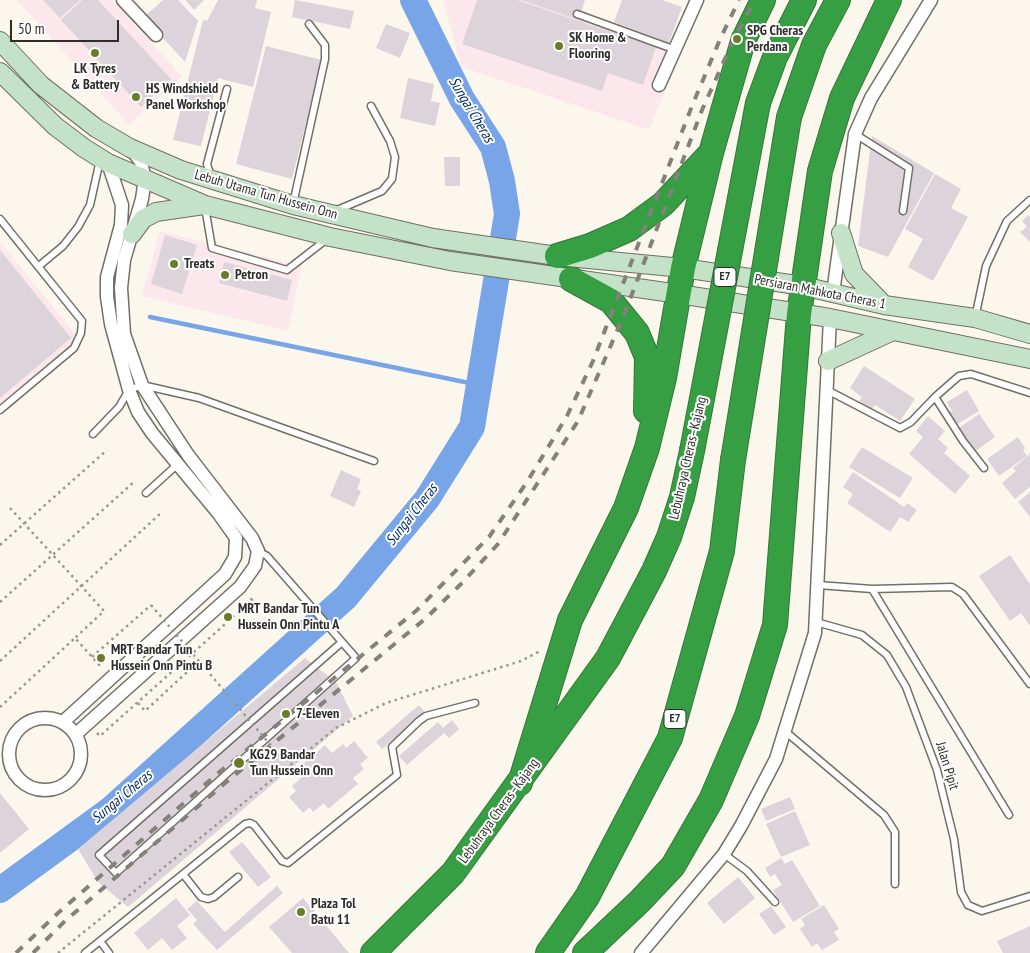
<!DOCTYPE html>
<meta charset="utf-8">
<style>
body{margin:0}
#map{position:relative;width:1030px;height:953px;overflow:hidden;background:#fbf7ed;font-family:"PT Sans Narrow",sans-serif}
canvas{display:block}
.scale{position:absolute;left:10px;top:20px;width:109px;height:22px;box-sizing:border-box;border:2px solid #2f2d2a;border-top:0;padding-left:6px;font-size:15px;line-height:18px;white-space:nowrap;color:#2f2d2a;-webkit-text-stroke:4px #fff;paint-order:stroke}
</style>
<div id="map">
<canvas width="1030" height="953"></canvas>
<div class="scale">50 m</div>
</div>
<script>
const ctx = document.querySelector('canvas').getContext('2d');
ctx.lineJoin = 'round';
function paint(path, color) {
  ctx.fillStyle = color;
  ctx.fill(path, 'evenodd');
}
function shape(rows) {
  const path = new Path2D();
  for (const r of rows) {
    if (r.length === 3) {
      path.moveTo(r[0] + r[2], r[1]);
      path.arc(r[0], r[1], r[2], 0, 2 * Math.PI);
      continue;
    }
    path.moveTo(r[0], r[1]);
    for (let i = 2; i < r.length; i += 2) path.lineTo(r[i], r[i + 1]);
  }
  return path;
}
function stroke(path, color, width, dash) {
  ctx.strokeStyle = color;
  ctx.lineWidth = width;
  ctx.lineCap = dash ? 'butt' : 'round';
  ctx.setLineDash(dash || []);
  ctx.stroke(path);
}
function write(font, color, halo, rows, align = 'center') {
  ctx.font = font + ' "PT Sans Narrow",sans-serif';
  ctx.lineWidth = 4;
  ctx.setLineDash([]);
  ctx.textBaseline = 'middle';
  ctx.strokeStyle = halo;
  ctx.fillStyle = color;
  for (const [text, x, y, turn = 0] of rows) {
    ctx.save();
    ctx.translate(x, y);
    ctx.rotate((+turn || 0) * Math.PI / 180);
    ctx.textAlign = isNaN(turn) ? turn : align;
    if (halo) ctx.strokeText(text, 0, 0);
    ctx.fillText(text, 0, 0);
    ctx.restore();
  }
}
const commercial = shape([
 [17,0,112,0,182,76,129,125],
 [443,0,523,0,680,55,649,130,461,67],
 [160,231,302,266,288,331,142,296],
 [0,242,76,335,72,346,0,405]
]);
const stream = shape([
 [150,317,479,385]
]);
const river = shape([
 [0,890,111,809,346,597,427,499,472,427,507,214,502,181,493,147,462,99,413,0]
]);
const building = shape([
 [43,0,80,0,60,18],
 [82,0,98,0,171,79,141,107,61,20],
 [163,0,178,0,198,21,185,62,144,17],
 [185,0,204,0,194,10],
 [218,0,257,0,255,8,271,12,253,87,218,78,201,146,173,140,203,20,207,21],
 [295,0,354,11,350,29,292,17],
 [477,0,517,0,656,47,643,85,608,73,602,91,462,44],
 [521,0,585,0,579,20],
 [622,0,662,0,682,7,669,43,614,22],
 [386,24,410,33,400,58,376,48],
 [266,46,322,60,292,179,236,164],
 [408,78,434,84,431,101,440,103,435,126,400,118],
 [872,136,934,173,888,257,858,246],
 [444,157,460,157,460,186,445,186],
 [935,174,961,189,951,208,968,217,933,281,908,267,923,239,905,229],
 [1028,215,1030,217,1030,242,1020,232,1027,227,1022,221],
 [165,235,197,245,182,294,151,284],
 [0,250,71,338,0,398],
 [224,262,292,280,287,301,219,283],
 [864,366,915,399,900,421,875,405,872,409,859,401,862,397,850,388],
 [967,390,979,411,956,425,949,412,952,411,947,402],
 [979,414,995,437,973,453,956,430],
 [928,416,945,431,938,439,948,448,944,453,970,476,955,494,909,454,923,437,916,431],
 [1018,437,1025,448,1023,450,1027,456,999,476,987,459],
 [862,447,913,478,900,498,849,467],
 [1030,454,1030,487,1015,499,1002,483,1016,471,1013,468],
 [341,470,361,479,357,489,361,491,354,507,330,496],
 [853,472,904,507,907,503,917,510,908,522,900,517,890,532,847,503,853,494,843,487],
 [1030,492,1030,517,1018,502],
 [1010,555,1030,584,1030,626,1021,613,1010,621,979,576],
 [305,658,336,682,353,716,128,907,98,882,78,849],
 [419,705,426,713,382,749,376,742],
 [452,720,459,729,449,738,444,733,407,765,399,756,438,722,443,728],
 [354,741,368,758,360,764,364,769,353,778,358,784,328,809,324,803,313,812,310,807,303,813,289,797,296,791,292,786,302,777,296,770,325,745,332,753,343,744,346,748],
 [0,793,29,829,0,853],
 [790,797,795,809,766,821,761,809],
 [795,811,810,845,781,857,766,824],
 [242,842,271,877,258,887,229,852],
 [781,858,785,864,792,860,820,906,793,922,773,890,782,885,775,874,770,877,765,868],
 [738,877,755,898,724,924,707,903],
 [277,886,283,893,217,950,193,924,197,920,187,909,197,901,225,932],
 [176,898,190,915,177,926,187,938,172,950,162,938,148,950,134,933],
 [303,898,349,953,292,953,269,927],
 [824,905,839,929,834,932,839,940,822,950,817,943,812,947,800,929,805,925,801,919],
 [771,906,786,927,774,935,759,914],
 [1030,926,1030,953,1003,953,997,941]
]);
const path = shape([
 [10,508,104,611,75,638],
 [0,545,107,450],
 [0,602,135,481],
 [92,657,151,605],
 [0,661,162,512],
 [138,703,145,711,199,661],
 [0,707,75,638,102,668],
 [97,733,100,736,252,600,248,595],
 [58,953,336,728,386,703,521,661,540,651]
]);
const lane = shape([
 [577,14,673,49],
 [855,134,909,168,903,211],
 [211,177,207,164,227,89],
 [293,204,325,59,325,45,309,24],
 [205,207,212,248,287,270,327,239],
 [335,211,382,191,392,179,395,157,390,141,371,106],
 [0,219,82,321,81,333,74,348,0,410],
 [39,266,63,246,78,227,90,205,100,160],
 [975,318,986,266,1007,221,1030,200],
 [827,390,900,428,911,422,935,397,959,376,971,374,1030,393],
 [935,397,963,441,984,468],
 [93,434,119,407,129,390,142,385,199,398,374,461],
 [146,493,179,463],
 [258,551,267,556,342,642,99,855,116,873,356,658,342,642],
 [818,585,872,589,952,587,963,594,1030,684],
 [872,589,1009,815],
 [816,622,862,635,887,655,906,687,937,770,954,839,961,892,968,905,982,911,1030,896],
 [786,732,884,815,895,832,895,884],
 [724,854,747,871,775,902],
 [183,874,201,897,208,899,214,897,238,877],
 [100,941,109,953],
 [85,953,245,824,250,823,254,825,282,861,288,863,397,775,392,747,419,721,426,716,475,703]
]);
const street = shape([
 [123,0,156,35],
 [659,85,697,0],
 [833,293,855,134,871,98,931,0],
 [45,754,36],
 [63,722,225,574,235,557,236,538,219,514,152,433,138,412,129,390,111,324,107,297,107,277,121,225,122,205,108,163],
 [76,734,240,587,255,566,258,551,252,538,188,455,142,385,124,334,121,288,124,260,142,199,145,179,141,162,132,150],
 [641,953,724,854,741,826,776,759,815,633,830,318]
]);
const secondary = shape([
 [0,41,41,85,96,128,130,148,181,170,293,205,433,238,557,256,683,268,803,286,884,305,975,318,1030,334],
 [0,72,55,126,84,148,108,163,205,205,330,237,450,261,679,294,830,318,1030,359],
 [841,233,854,274,884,305],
 [132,234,143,219,156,212,204,205],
 [828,361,893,331]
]);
const highway = shape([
 [758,103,775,57,804,0],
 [789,117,814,45,838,0],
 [557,256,590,246,629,229,663,204,711,153],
 [571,279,611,301,637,333,647,357,646,411],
 [520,783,570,620,626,508,647,448,664,378,683,268,711,153,743,41,763,0],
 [373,953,453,873,608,658,654,571,669,537,682,497,692,451],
 [548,953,587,897,670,738,722,551,733,460],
 [585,953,640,901,673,866,711,800,747,716,775,625,799,314,820,171,842,98,889,0]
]);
const rail = shape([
 [16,953,58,913,216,775,417,610,489,537,527,482,567,416,593,361,692,106,721,37,739,0],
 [33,953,65,921,224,784,425,619,461,584,498,544,578,421,624,315,702,110,733,41,755,0]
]);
const pathBridge = shape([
 [151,605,285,762]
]);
const highwayBridge = shape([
 [692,451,758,103],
 [733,460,789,117]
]);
const markers = [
 [737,39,5,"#6a7c2b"],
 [559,46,5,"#6a7c2b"],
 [95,53,5,"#6a7c2b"],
 [136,97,5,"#6a7c2b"],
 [174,264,5,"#6a7c2b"],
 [225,275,5,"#6a7c2b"],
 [228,617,5,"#6a7c2b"],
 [101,658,5,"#6a7c2b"],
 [286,714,5,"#6a7c2b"],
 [239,763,6,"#6a7c2b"],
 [301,912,5,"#6a7c2b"]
];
const shields = [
 [725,277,22],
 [675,719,22]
];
const shieldNames = [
 ["E7",725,277],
 ["E7",675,719]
];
const poiNames = [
 ["SPG Cheras",747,31],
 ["Perdana",747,47],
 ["SK Home &",569,38],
 ["Flooring",569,54],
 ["LK Tyres",95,69,"center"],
 ["& Battery",95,85,"center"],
 ["HS Windshield",146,89],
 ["Panel Workshop",146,105],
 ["Treats",184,264],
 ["Petron",235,275],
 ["MRT Bandar Tun",238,609],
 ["Hussein Onn Pintu A",238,625],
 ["MRT Bandar Tun",111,650],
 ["Hussein Onn Pintu B",111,666],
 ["7-Eleven",296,714],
 ["KG29 Bandar",250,755],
 ["Tun Hussein Onn",250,771],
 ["Plaza Tol",311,904],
 ["Batu 11",311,920]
];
const streetNames = [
 ["Lebuh Utama Tun Hussein Onn",266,195,16],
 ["Persiaran Mahkota Cheras 1",820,292,11],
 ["Lebuhraya Cheras–Kajang",688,458,-77],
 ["Jalan Pipit",947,766,73],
 ["Lebuhraya Cheras–Kajang",499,811,-54]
];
const waterNames = [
 ["Sungai Cheras",471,110,59],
 ["Sungai Cheras",412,515,-52],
 ["Sungai Cheras",122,797,-40]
];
paint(commercial, '#fce7ed');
stroke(stream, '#78a4e8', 4.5);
stroke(river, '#78a4e8', 26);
paint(building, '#ddd4db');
stroke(lane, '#726f66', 9);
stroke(street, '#726f66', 15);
stroke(secondary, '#726f66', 20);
stroke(highway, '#34773a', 26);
stroke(path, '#9a9790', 2.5, [2.5, 4]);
stroke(lane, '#fff', 6);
stroke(street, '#fff', 12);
stroke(secondary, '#c3e2c7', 18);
stroke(highway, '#369f43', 24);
stroke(rail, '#84817b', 4, [9, 9]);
stroke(highwayBridge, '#34773a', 26, []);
stroke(pathBridge, '#9a9790', 2.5, [2.5, 4]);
stroke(highwayBridge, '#369f43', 24);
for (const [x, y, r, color] of markers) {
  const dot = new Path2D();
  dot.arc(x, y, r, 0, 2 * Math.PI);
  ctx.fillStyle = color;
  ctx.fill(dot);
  stroke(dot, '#fff', 2);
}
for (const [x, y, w] of shields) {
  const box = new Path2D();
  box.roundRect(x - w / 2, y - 9.5, w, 19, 4);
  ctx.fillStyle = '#fff';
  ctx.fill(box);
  stroke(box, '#2f2d2a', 1);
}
write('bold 12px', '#2f2d2a', null, shieldNames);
write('bold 14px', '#2f2d2a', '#fff', poiNames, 'left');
write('14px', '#2f2d2a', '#fff', streetNames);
write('italic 15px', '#052e69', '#fff', waterNames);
</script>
